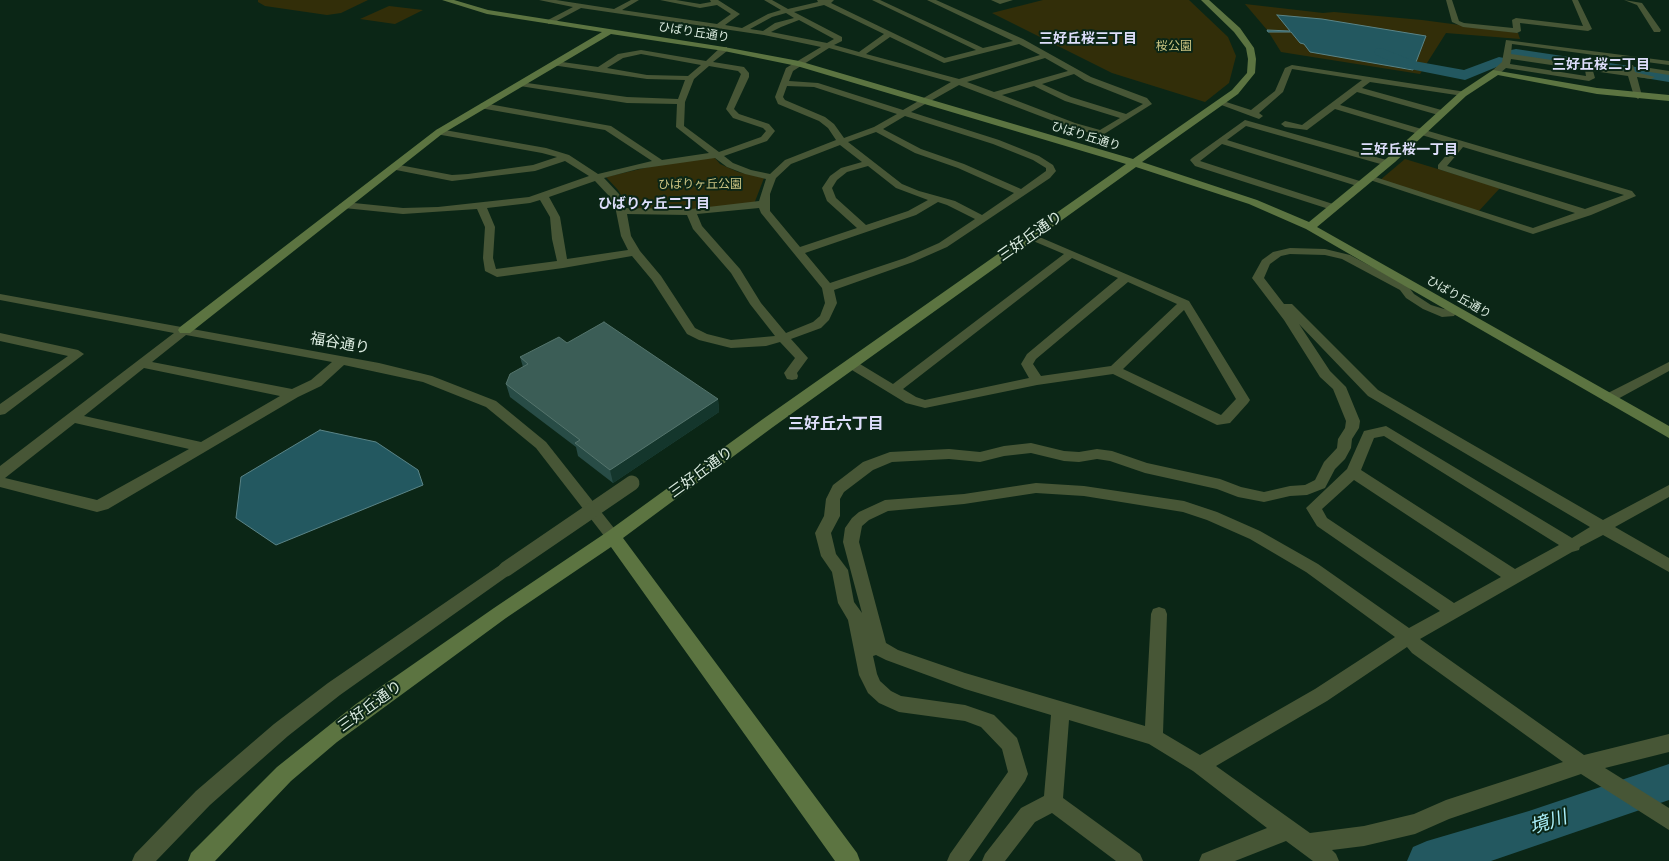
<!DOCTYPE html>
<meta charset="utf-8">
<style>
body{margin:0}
canvas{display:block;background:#0b2616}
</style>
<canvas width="1669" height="861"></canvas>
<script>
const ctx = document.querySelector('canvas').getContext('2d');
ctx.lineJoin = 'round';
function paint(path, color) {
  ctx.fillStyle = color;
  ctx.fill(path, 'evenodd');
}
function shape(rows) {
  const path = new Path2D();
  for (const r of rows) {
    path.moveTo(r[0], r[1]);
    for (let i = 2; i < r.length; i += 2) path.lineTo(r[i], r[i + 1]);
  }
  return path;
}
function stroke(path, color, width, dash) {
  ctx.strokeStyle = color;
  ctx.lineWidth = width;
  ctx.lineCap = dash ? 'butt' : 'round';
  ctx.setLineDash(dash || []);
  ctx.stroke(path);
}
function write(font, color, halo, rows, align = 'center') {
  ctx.font = font + ' Ubuntu,"Noto Sans JP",sans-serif';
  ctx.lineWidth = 4;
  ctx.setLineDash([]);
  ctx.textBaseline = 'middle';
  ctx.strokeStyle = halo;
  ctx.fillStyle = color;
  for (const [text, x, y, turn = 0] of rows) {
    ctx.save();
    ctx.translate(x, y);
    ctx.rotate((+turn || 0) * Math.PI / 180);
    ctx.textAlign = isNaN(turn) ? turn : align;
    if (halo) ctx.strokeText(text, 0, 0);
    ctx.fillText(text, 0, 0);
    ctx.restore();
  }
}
const green = shape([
 [258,0,368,0,341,13,327,15,265,6,258,2],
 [1043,0,1189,0,1228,37,1236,56,1229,83,1205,102,1112,73,992,13],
 [1245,4,1323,13,1334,12,1422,20,1505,31,1518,33,1520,39,1446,33,1420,74,1281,52,1268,31],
 [389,6,423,10,395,24,360,19],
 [714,157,720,164,738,172,764,178,754,204,687,210,629,208,618,190,606,177,653,166],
 [1405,159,1500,188,1477,213,1379,181]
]);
const water = shape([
 [1277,15,1322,19,1426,36,1413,70,1310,52,1304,44,1300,43,1291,32,1268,32,1267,30,1290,31,1277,15],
 [320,430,376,442,418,470,423,485,276,545,236,518,241,477,320,430]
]);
const river = shape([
 [1381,48,1414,61,1464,70,1499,57,1504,58,1506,61,1504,64,1465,80,1405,68,1376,55,1374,52,1376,49,1381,48],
 [1516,49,1669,72,1669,82,1511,56,1509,53,1511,50,1516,49],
 [1669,764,1669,800,1491,861,1407,861,1413,847,1427,841,1529,811,1669,764]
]);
const street = shape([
 [539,0,556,0,614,9,631,0,639,0,622,10,717,24,731,14,717,5,700,8,660,0,676,0,700,4,711,2,710,0,718,0,740,14,725,25,742,28,768,14,781,10,764,0,772,0,788,9,818,2,817,0,834,0,831,3,945,58,976,50,872,0,880,0,983,48,1013,41,927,0,936,0,1023,39,1091,77,1147,98,1152,104,1101,136,1069,127,959,85,911,112,999,140,1039,156,1053,165,1056,171,1050,178,947,247,913,262,834,290,837,303,829,320,821,328,791,339,808,358,797,373,798,376,797,379,792,380,787,379,784,373,795,358,780,342,766,346,731,348,699,340,687,334,652,280,632,256,563,268,497,277,485,271,483,258,485,227,477,209,403,214,344,208,339,205,344,202,403,208,438,207,529,197,589,176,565,161,535,171,452,181,391,169,391,165,394,164,452,175,468,174,533,165,557,157,542,153,436,134,436,130,439,129,546,148,569,155,598,174,652,161,605,130,480,108,480,104,483,103,611,126,662,160,709,153,676,127,677,104,627,103,520,86,516,84,520,82,627,97,678,99,685,80,647,79,599,72,552,65,551,63,555,61,598,67,618,54,641,50,706,61,721,47,727,47,727,51,713,62,744,67,749,73,749,77,734,109,739,114,769,124,775,131,767,141,724,156,733,163,751,170,770,174,785,160,836,140,828,128,819,121,778,104,775,97,786,68,821,47,764,35,581,8,551,24,548,24,548,20,573,7,539,0],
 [824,5,884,34,859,52,834,45,842,41,842,37,794,12,824,5],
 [786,13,794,18,775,23,763,31,750,29,772,17,786,13],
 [799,20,834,39,827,43,771,32,781,27,799,20],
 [890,37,944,63,1019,44,1040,55,959,79,866,54,890,37],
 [829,48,951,82,903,110,818,83,789,81,793,71,829,48],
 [641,54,701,65,688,76,647,75,607,68,623,58,641,54],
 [1045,58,1068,71,994,92,967,82,1045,58],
 [709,66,738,71,741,74,726,109,733,118,763,128,766,131,761,137,719,152,684,126,685,102,694,79,709,66],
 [1074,74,1085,81,1143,104,1126,114,1071,97,1042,84,1074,74],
 [787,86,814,87,897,114,874,127,844,138,834,124,825,117,785,100,783,97,787,86],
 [1034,86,1065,101,1120,118,1100,130,1075,123,1002,95,1034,86],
 [905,116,993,144,1033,160,1046,168,1046,171,1021,189,964,164,921,149,883,129,905,116],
 [876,132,915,153,958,168,1014,193,982,215,955,201,919,191,902,184,848,142,876,132],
 [840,145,862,162,841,168,830,176,822,188,827,201,857,228,800,247,770,211,770,194,776,178,791,164,840,145],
 [715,158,727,167,745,174,766,179,759,201,691,209,625,208,619,194,604,178,638,169,715,158],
 [868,166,896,188,928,200,908,211,866,225,836,198,832,188,837,180,847,172,868,166],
 [595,181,610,197,616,211,621,236,628,250,567,259,560,217,549,197,595,181],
 [540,200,550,217,552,239,557,261,496,269,493,258,495,227,487,208,530,203,540,200],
 [938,202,947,205,975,219,939,243,905,258,830,283,805,253,916,215,938,202],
 [759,208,761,213,822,288,825,303,820,316,813,322,786,333,761,303,740,269,702,226,697,214,759,208],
 [627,214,687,215,693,229,731,273,750,304,775,336,731,340,707,334,695,328,661,276,640,251,631,236,627,214],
 [991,0,1013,0,1000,4,991,0],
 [1446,0,1452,0,1459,21,1464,23,1513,28,1512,20,1516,18,1583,26,1572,0,1578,0,1592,29,1588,31,1520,23,1521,31,1517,33,1463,27,1452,22,1446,0],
 [1624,0,1642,3,1661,30,1660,32,1654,32,1637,5,1624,0],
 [1506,40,1669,61,1669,65,1512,44,1511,54,1627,71,1627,65,1633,65,1635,72,1655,77,1651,79,1637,77,1642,96,1638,99,1634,96,1628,76,1593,71,1595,78,1589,81,1506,68,1499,74,1493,74,1493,70,1502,62,1506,40],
 [1511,59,1585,70,1586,76,1510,64,1511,59],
 [1292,65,1466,92,1467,94,1463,96,1370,82,1362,88,1445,111,1445,115,1442,116,1357,92,1340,105,1632,191,1636,196,1591,215,1533,234,1364,178,1369,175,1372,176,1533,228,1575,213,1438,169,1438,165,1455,145,1335,109,1307,130,1285,127,1281,124,1285,121,1302,125,1362,80,1292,69,1283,92,1259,113,1263,116,1259,119,1216,103,1220,100,1251,110,1275,91,1285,68,1292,65],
 [1463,147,1624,195,1585,209,1447,166,1463,147],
 [1637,66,1669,71,1669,75,1637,70,1637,66],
 [1245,120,1390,161,1392,163,1387,166,1384,165,1246,126,1227,140,1363,182,1365,184,1360,187,1357,186,1222,144,1200,161,1336,205,1336,209,1332,210,1195,166,1190,160,1192,158,1245,120],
 [1030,233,1189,301,1250,400,1248,403,1230,423,1217,425,1113,374,1037,385,925,408,906,403,847,367,845,364,847,361,855,361,893,384,1064,254,1026,238,1025,236,1030,233],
 [1072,258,1118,278,1027,354,1021,364,1029,378,925,400,916,397,903,389,1072,258],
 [1128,282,1177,304,1111,366,1041,376,1033,364,1036,359,1128,282],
 [1184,310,1236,399,1221,415,1123,369,1184,310],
 [1290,248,1325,249,1350,255,1408,286,1414,294,1431,305,1444,309,1454,310,1456,313,1454,316,1442,317,1423,309,1406,298,1400,290,1342,259,1325,255,1290,254,1281,256,1270,264,1264,278,1284,304,1292,304,1378,390,1603,520,1669,485,1669,497,1615,527,1669,558,1669,572,1603,535,1580,547,1579,550,1572,552,1420,639,1584,755,1669,734,1669,752,1605,768,1669,808,1669,830,1581,774,1449,819,1415,834,1364,846,1332,850,1336,854,1339,861,1313,861,1286,841,1235,861,1199,861,1202,854,1267,828,1193,771,1149,744,1069,720,1063,798,1140,854,1143,861,1116,861,1052,813,1035,822,1005,861,982,861,985,854,1021,808,1044,796,1051,715,965,689,886,660,876,655,873,656,877,674,880,681,891,691,901,696,965,705,994,715,1017,738,1019,744,1028,774,1025,781,969,861,947,861,950,854,1008,772,1002,749,981,727,965,721,899,712,879,703,868,693,859,675,848,620,838,603,832,572,821,556,815,533,824,516,826,499,833,485,863,462,890,452,949,449,980,452,1004,446,1031,443,1064,451,1079,452,1097,449,1112,451,1147,463,1220,479,1241,487,1264,492,1290,486,1305,485,1315,480,1324,462,1337,448,1338,439,1345,428,1346,421,1333,389,1320,377,1284,320,1252,278,1262,260,1273,252,1290,248],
 [1299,324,1368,396,1590,527,1572,538,1386,426,1364,431,1347,469,1306,508,1317,526,1440,611,1409,628,1318,564,1260,531,1217,512,1184,501,1084,486,1036,483,964,494,885,500,859,512,852,518,845,528,843,542,862,613,854,602,848,570,836,554,831,533,840,516,840,499,844,492,873,470,892,462,949,459,980,462,1004,456,1031,453,1064,461,1079,462,1097,459,1110,461,1145,473,1217,489,1238,497,1264,502,1290,496,1307,495,1325,488,1335,469,1345,459,1351,448,1352,439,1359,428,1360,421,1346,387,1330,371,1299,324],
 [1384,436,1559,545,1515,569,1361,470,1374,438,1384,436],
 [1354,480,1501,577,1454,603,1327,518,1322,509,1354,480],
 [1036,493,1084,496,1183,512,1207,520,1250,539,1306,572,1395,637,1315,689,1200,755,1163,733,1167,614,1165,609,1159,607,1153,609,1151,614,1145,726,965,673,898,650,886,643,859,542,862,526,869,520,888,511,964,504,1036,493],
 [1407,647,1412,653,1563,762,1446,800,1414,814,1364,826,1310,833,1216,766,1327,701,1407,647],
 [0,294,379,363,432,376,496,401,546,442,621,537,618,541,613,543,608,541,536,448,486,407,423,382,344,365,321,386,298,397,108,509,97,512,0,487,0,466,174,333,0,300,0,294],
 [186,335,332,362,311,380,292,389,152,362,186,335],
 [144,368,280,396,201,442,84,416,144,368],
 [75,423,189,449,97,500,5,478,75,423],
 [0,333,78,350,84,354,5,414,0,415,0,404,68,356,0,341,0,333],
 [1669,362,1669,371,1614,401,1609,402,1604,401,1602,398,1604,395,1669,362],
 [506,563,512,565,514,569,512,573,340,695,288,736,210,805,156,861,132,861,135,854,196,791,274,724,328,683,500,565,506,563]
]);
const secondary = shape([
 [442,0,454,0,488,10,724,47,799,61,1133,159,1232,90,1247,73,1248,59,1246,48,1234,32,1201,0,1209,0,1240,28,1254,48,1256,59,1255,73,1238,94,1142,162,1257,200,1309,222,1387,158,1460,92,1493,70,1597,88,1669,95,1669,101,1597,94,1498,75,1466,96,1395,162,1317,227,1669,426,1669,438,1306,229,1249,204,1136,167,773,427,623,538,857,853,860,861,835,861,611,547,506,618,337,742,291,781,215,861,188,861,191,853,277,767,356,704,494,608,607,532,763,419,1126,164,797,66,724,51,611,34,442,134,190,333,180,333,178,330,180,327,436,130,602,32,487,14,442,0]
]);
const streetBridge = shape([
 [506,569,632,483]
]);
const wall = shape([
 [567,343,718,399,719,412,613,483,578,456,576,447,510,397,506,384,523,367,520,357]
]);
const shadedWall = shape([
 [718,399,719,412,613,483,610,470]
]);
const building = shape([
 [604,322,718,399,610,470,575,443,580,440,506,384,510,374,528,364,520,357,559,337,567,343,604,322]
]);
const farStreetnames = [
 ["ひばり丘通り",694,32,9],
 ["ひばり丘通り",1086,136,17],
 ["ひばり丘通り",1459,297,30]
];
const farParknames = [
 ["桜公園",1174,46],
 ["ひばりヶ丘公園",700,184]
];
const farNeighbourhoodnames = [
 ["三好丘桜三丁目",1088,38],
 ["三好丘桜二丁目",1601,64],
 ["三好丘桜一丁目",1409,149],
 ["ひばりヶ丘二丁目",654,203]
];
const streetNames = [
 ["三好丘通り",1030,236,-35],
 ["福谷通り",340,343,10],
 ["三好丘通り",701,472,-36],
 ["三好丘通り",370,706,-36]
];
const neighbourhoodNames = [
 ["三好丘六丁目",836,424]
];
const nearWaternames = [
 ["境川",1548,822,-18]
];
paint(green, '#322e09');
paint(water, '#235860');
stroke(water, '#5a8487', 1);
paint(river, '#235860');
paint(street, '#475636');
paint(secondary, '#5c7441');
stroke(streetBridge, '#475636', 15);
paint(wall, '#284c46');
paint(shadedWall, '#14362c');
paint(building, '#3b5d56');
stroke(building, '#54746c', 1);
write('12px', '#dcece1', '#0b2616', farStreetnames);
write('12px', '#ccc583', '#0b2616', farParknames);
write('bold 14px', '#dedefb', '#0b2616', farNeighbourhoodnames);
write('15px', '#dcece1', '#0b2616', streetNames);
write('bold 16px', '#dedefb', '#0b2616', neighbourhoodNames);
write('italic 19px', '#abeffa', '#0b2616', nearWaternames);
</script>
